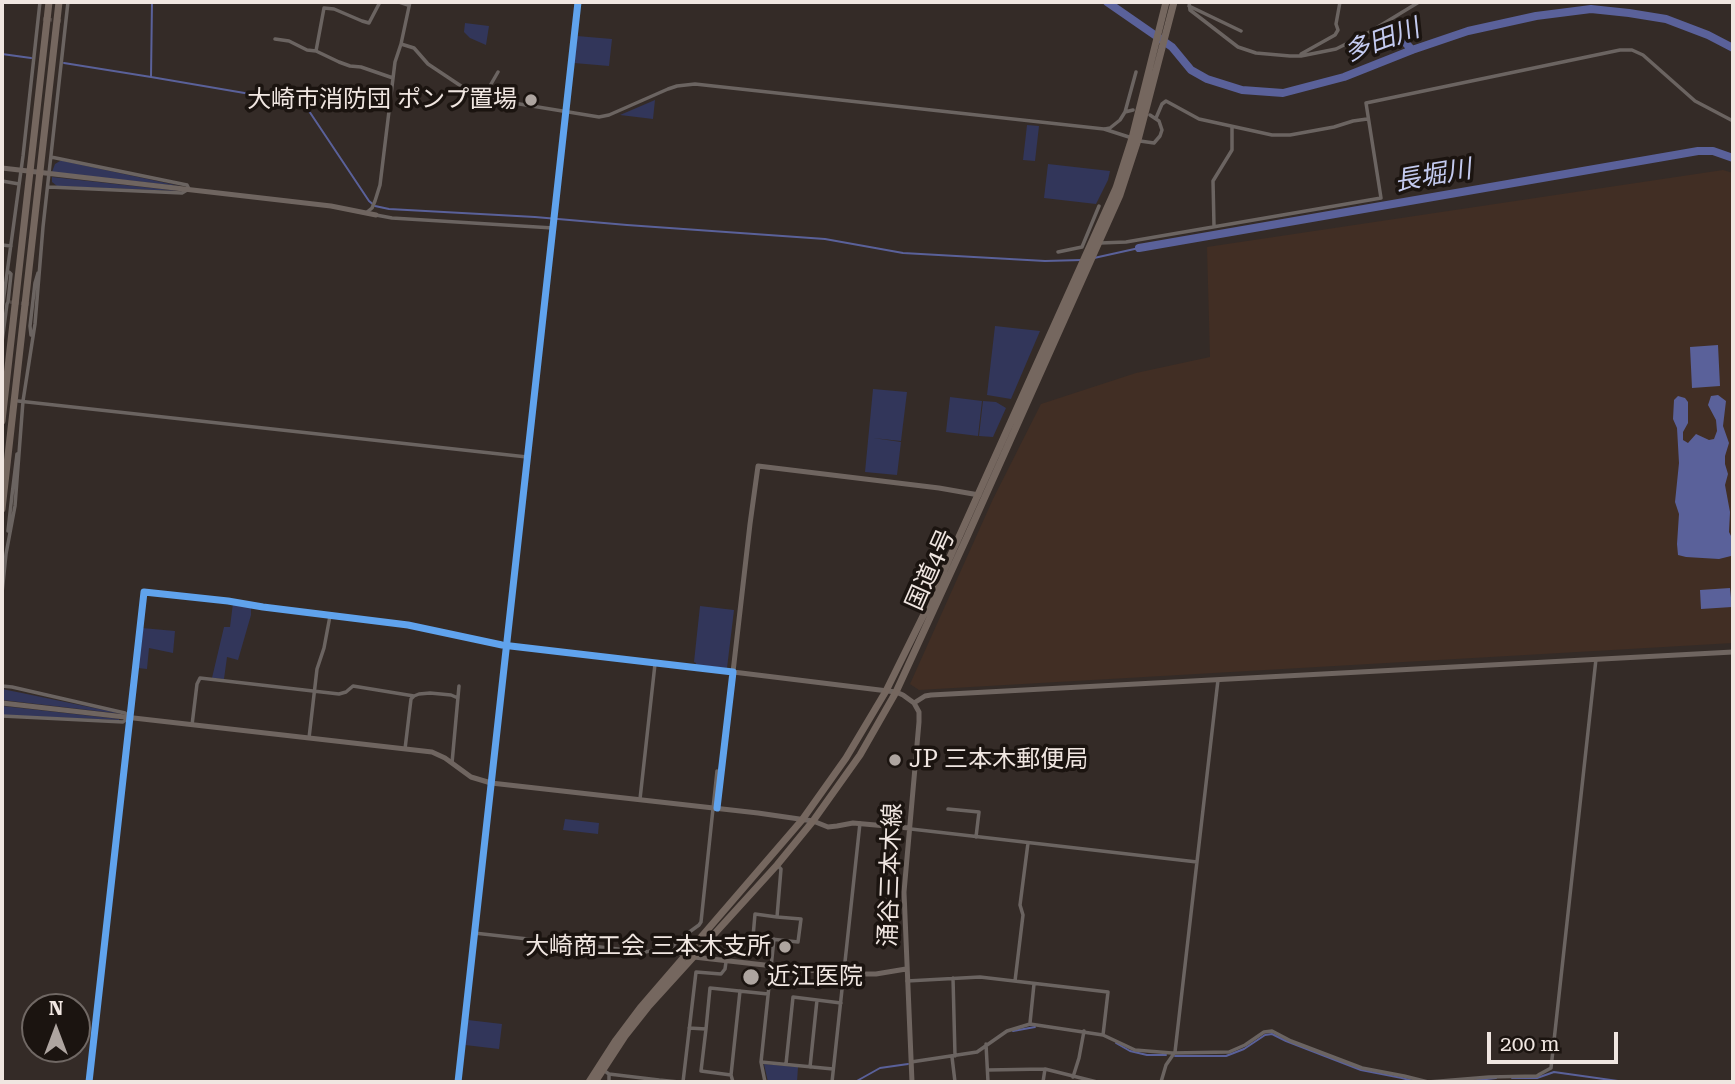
<!DOCTYPE html>
<meta charset="utf-8">
<style>
body{margin:0}
#map{position:relative;width:1735px;height:1084px;overflow:hidden;background:#342b27;font-family:"Roboto Serif",serif}
canvas{display:block}
.frame{position:absolute;inset:0;border:4px solid #f0e6e1;pointer-events:none}
.north{position:absolute;left:21px;top:993px;width:70px;height:70px;box-sizing:border-box;background:#1b1410;border:2px solid #706864;border-radius:50%;rotate:0deg;font-size:19px;font-weight:700;line-height:28px;text-align:center;color:#f0e6e1}
.north::after{content:'';display:block;margin:auto;width:24px;height:32px;background:#aea5a0;clip-path:polygon(50% 0,100% 100%,50% 72%,0 100%)}
.scale{position:absolute;left:1487px;top:1032px;width:131px;height:32px;box-sizing:border-box;border:4px solid #f0e6e1;border-top:0;padding-left:9px;font-size:21px;line-height:24px;white-space:nowrap;color:#f0e6e1;-webkit-text-stroke:5px #1b1410;paint-order:stroke}
</style>
<div id="map">
<canvas width="1735" height="1084"></canvas>
<div class="frame"></div>
<div class="north">N</div>
<div class="scale">200 m</div>
</div>
<script>
const ctx = document.querySelector('canvas').getContext('2d');
ctx.lineJoin = 'round';
function paint(path, color) {
  ctx.fillStyle = color;
  ctx.fill(path, 'evenodd');
}
function shape(rows) {
  const path = new Path2D();
  for (const r of rows) {
    path.moveTo(r[0], r[1]);
    for (let i = 2; i < r.length; i += 2) path.lineTo(r[i], r[i + 1]);
  }
  return path;
}
function stroke(path, color, width, dash) {
  ctx.strokeStyle = color;
  ctx.lineWidth = width;
  ctx.lineCap = dash ? 'butt' : 'round';
  ctx.setLineDash(dash || []);
  ctx.stroke(path);
}
function write(font, color, halo, rows, align = 'center') {
  ctx.font = font + ' "Roboto Serif","Noto Sans JP",serif';
  ctx.lineWidth = 7;
  ctx.setLineDash([]);
  ctx.textBaseline = 'middle';
  ctx.strokeStyle = halo;
  ctx.fillStyle = color;
  for (const [text, x, y, turn = 0] of rows) {
    ctx.save();
    ctx.translate(x, y);
    ctx.rotate((+turn || 0) * Math.PI / 180);
    ctx.textAlign = isNaN(turn) ? turn : align;
    if (halo) ctx.strokeText(text, 0, 0);
    ctx.fillText(text, 0, 0);
    ctx.restore();
  }
}
const built = shape([
 [1723,170,1733,173,1733,318,1732,319,1733,347,1733,643,919,690,910,684,993,499,1041,404,1136,373,1210,357,1207,247]
]);
const green = shape([
 [465,23,489,26,486,45,470,38,464,32],
 [577,36,612,39,609,66,574,63],
 [655,100,653,119,620,115],
 [1027,125,1039,126,1035,161,1023,160],
 [60,161,63,161,180,186,52,172,55,164],
 [1048,164,1110,171,1108,180,1096,204,1044,198],
 [52,177,179,191,57,186,52,182],
 [995,326,1040,331,1011,399,987,395],
 [873,389,907,392,901,441,873,438,901,442,897,475,865,472],
 [950,397,982,401,978,436,946,432],
 [983,401,996,402,1006,408,993,437,979,436],
 [233,603,251,606,251,615,238,660,227,657,224,679,212,678,224,627,230,627],
 [700,606,734,610,727,668,696,665,696,663,694,662],
 [142,628,175,631,173,653,149,648,147,669,138,668],
 [2,689,22,693,123,714,2,700],
 [2,706,119,719,119,720,2,715],
 [565,819,599,823,598,834,563,830],
 [468,1020,502,1024,499,1049,465,1045],
 [764,1064,798,1067,797,1082,768,1082]
]);
const water = shape([
 [1718,345,1720,386,1692,388,1690,347],
 [1718,395,1726,401,1723,426,1729,443,1725,456,1725,464,1728,474,1725,485,1730,512,1729,532,1733,540,1733,553,1731,556,1719,559,1686,557,1678,555,1677,544,1679,514,1675,502,1679,463,1677,428,1673,419,1674,400,1678,396,1685,398,1688,402,1688,423,1683,432,1683,440,1688,443,1696,434,1709,440,1714,439,1717,431,1716,420,1708,405,1711,396],
 [1730,588,1732,607,1701,609,1700,590]
]);
const stream = shape([
 [2,54,31,58],
 [64,63,151,77,297,102,309,111,369,201,375,206,389,209,535,217,627,225,825,239,903,253,1045,261,1082,260],
 [151,77,152,2],
 [1094,258,1139,248],
 [1013,1031,1035,1027],
 [1116,1043,1130,1051,1147,1055,1166,1055],
 [1175,1056,1226,1056,1244,1049,1265,1035,1272,1034,1286,1041,1361,1070,1402,1078,1417,1082],
 [1512,1078,1537,1078,1554,1072,1625,1082],
 [855,1082,880,1068,908,1064],
 [1459,1082,1496,1078]
]);
const river = shape([
 [1107,2,1172,47,1191,70,1207,79,1242,90,1283,93,1344,77,1412,50,1468,31,1536,16,1591,9,1629,13,1666,19,1708,35,1733,48],
 [1395,31,1412,50],
 [1139,248,1698,151,1713,151,1733,158]
]);
const streetTunnel = shape([
 [43,19,61,21],
 [10,302,29,304]
]);
const street = shape([
 [399,2,408,5],
 [1189,2,1190,10,1238,47,1256,53,1290,56,1301,56,1336,49,1368,33,1419,2],
 [1189,6,1241,31],
 [275,39,289,41,307,50,316,51,339,62,350,66,361,67,393,78],
 [401,44,414,48,428,64,476,96,483,98,599,117,609,115,668,89,677,86,695,84,1104,129,1132,138],
 [316,51,324,8,334,9,362,21,369,23,380,2],
 [1301,56,1301,54,1335,35,1338,30,1336,24,1340,2],
 [483,98,498,72],
 [1125,112,1136,72],
 [1156,118,1162,104,1166,101,1199,119,1272,135,1290,135,1334,127,1353,121,1367,119],
 [1105,129,1110,128,1120,120,1125,112,1133,110],
 [1140,141,1154,143,1160,136,1162,130,1159,121,1150,115],
 [51,157,187,185,189,189],
 [2,181,19,184],
 [49,187,182,193,187,190],
 [366,213,372,208,375,201,380,185,395,62,401,44,410,2],
 [376,215,392,218,553,228],
 [1214,226,1213,181,1232,150,1232,127],
 [1100,243,1126,242,1381,198,1366,103,1620,50,1632,50,1643,55,1695,101,1733,121],
 [2,245,11,246],
 [1058,252,1082,247,1099,206],
 [2,310,23,156,40,2],
 [31,335,30,326,35,283,38,273],
 [2,342,7,304,8,302,11,274,9,272],
 [18,401,527,457],
 [12,495,17,454],
 [8,531,12,495],
 [2,593,6,554,15,506,23,401,35,324,43,227,68,2],
 [2,686,12,687,125,713,128,716],
 [2,716,123,722,128,718],
 [192,725,197,684,200,678,339,694,346,692,353,686,414,696],
 [309,738,317,669,324,648,330,616],
 [405,749,411,699,414,696,419,694,430,693,451,695,458,698],
 [452,763,459,686],
 [640,799,655,664],
 [948,809,979,812,976,837],
 [911,829,1197,862],
 [777,865,781,869,777,917,755,914,753,937,798,942,801,919,777,917],
 [474,933,645,952,666,948,683,955],
 [671,949,677,941,699,925,701,922,717,771],
 [953,978,955,1056],
 [907,981,980,977,1108,992,1103,1035],
 [1015,981,1023,915,1020,905,1028,843],
 [1030,1023,1034,984],
 [689,1028,706,1029,701,1071,731,1075,733,1082],
 [706,1029,710,988,768,994],
 [986,1044,988,1082],
 [952,1057,955,1082],
 [761,1062,833,1069],
 [911,1062,977,1052,1007,1031,1030,1024,1103,1035,1135,1050,1172,1053,1229,1052,1245,1045,1264,1032,1272,1031,1291,1041,1362,1068,1404,1076,1428,1082,1489,1077,1537,1076,1540,1074,1551,1068,1596,659],
 [786,1064,793,997,841,1003],
 [810,1067,817,1000],
 [603,1070,609,1074,659,1080],
 [988,1070,1045,1069,1097,1082],
 [731,1075,740,991],
 [1073,1077,1079,1058,1084,1031],
 [89,1082,144,592,228,601,263,607,408,625,502,645,733,672,717,808],
 [458,1082,578,2],
 [609,1082,609,1074],
 [658,1082,659,1080,679,1082],
 [683,1082,696,972,721,974,725,969,726,962],
 [765,1082,761,1062,774,939],
 [832,1082,860,823],
 [1043,1082,1045,1069],
 [1161,1082,1166,1065,1175,1052,1218,680]
]);
const secondary = shape([
 [2,168,331,206,376,215],
 [2,703,432,752,445,758,471,777,491,783,758,813,813,821,828,827,837,826,853,823,909,828],
 [914,703,925,696,931,695,1733,652],
 [685,956,844,974,876,974,906,969],
 [912,1082,904,892,919,722,919,712,914,703,903,695,896,692,733,672,750,524,758,466,939,488,979,495]
]);
const highway = shape([
 [2,421,49,2],
 [2,509,59,2],
 [589,1082,616,1040,640,1008,802,820,846,758,886,691,927,608,1116,188,1132,138,1166,2],
 [595,1082,625,1036,648,1007,777,865,813,821,860,755,896,692,967,537,1120,195,1138,140,1174,2]
]);
const cycleway = shape([
 [89,1082,144,592,228,601,263,607,408,625,502,645,733,672,717,808],
 [458,1082,578,2]
]);
const markers = [
 [531,100,7,"#aea5a0"],
 [895,760,7,"#aea5a0"],
 [785,947,7,"#aea5a0"],
 [751,977,9,"#aea5a0"]
];
const poiNames = [
 ["大崎市消防団 ポンプ置場",517,100],
 ["JP 三本木郵便局",909,760,"left"],
 ["大崎商工会 三本木支所",771,947],
 ["近江医院",767,977,"left"]
];
const streetNames = [
 ["国道4号",931,570,-66],
 ["涌谷三本木線",891,875,-88]
];
const waterNames = [
 ["多田川",1382,41,-20],
 ["長堀川",1433,176,-10]
];
paint(built, '#412e24');
paint(green, '#32365a');
paint(water, '#5a619a');
stroke(stream, '#5a619a', 2);
stroke(river, '#5a619a', 8);
stroke(streetTunnel, '#504743', 3.5, [3.5, 2]);
stroke(street, '#6b6461', 3.5);
stroke(secondary, '#6f6560', 5);
stroke(highway, '#75675f', 7);
stroke(cycleway, '#60a3ed', 7);
for (const [x, y, r, color] of markers) {
  const dot = new Path2D();
  dot.arc(x, y, r, 0, 2 * Math.PI);
  ctx.fillStyle = color;
  ctx.fill(dot);
  stroke(dot, '#1b1410', 2.5);
}
write('24px', '#f0e6e1', '#1b1410', poiNames, 'right');
write('24px', '#f0e6e1', '#1b1410', streetNames);
write('italic 26px', '#c4cbf0', '#1b1410', waterNames);
</script>
